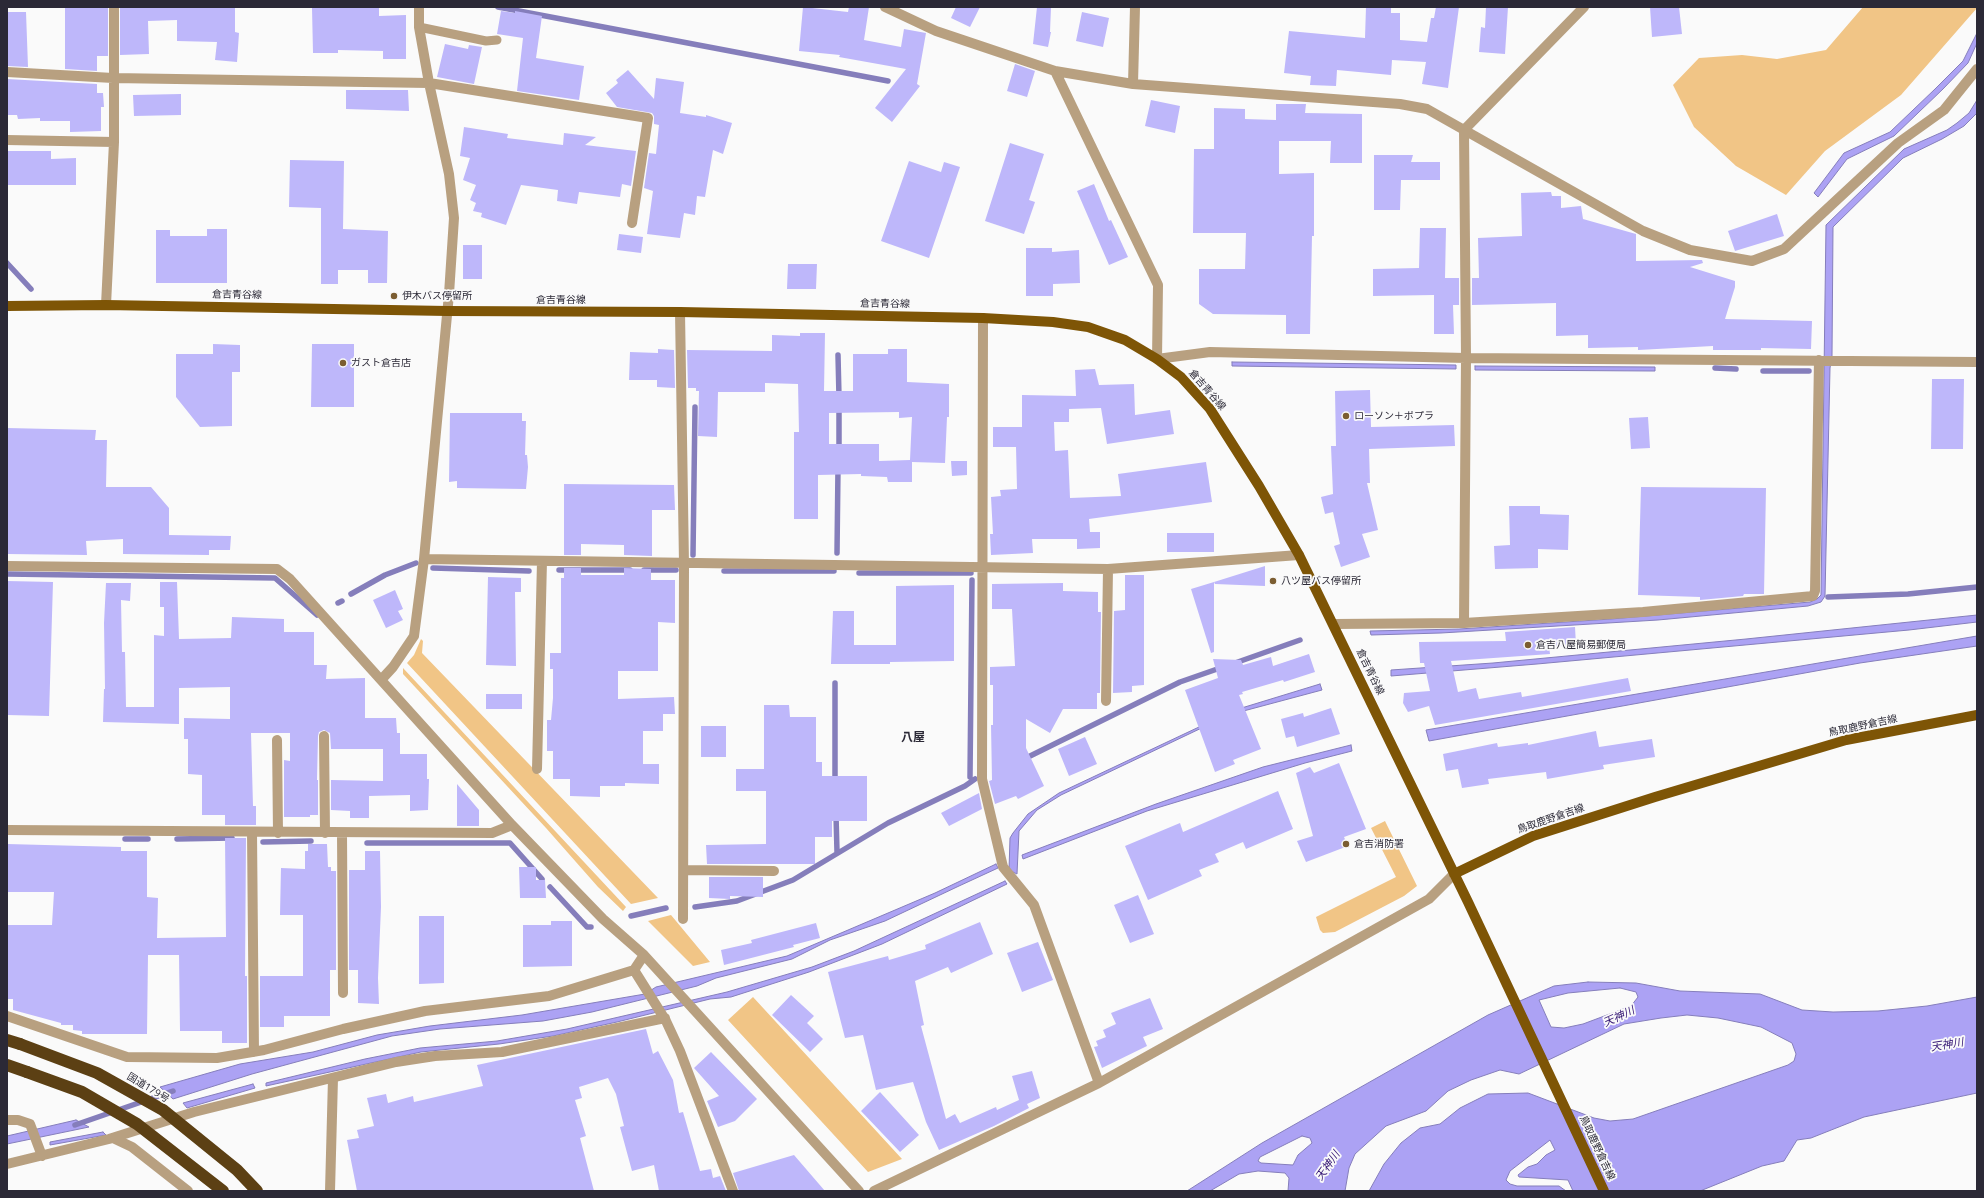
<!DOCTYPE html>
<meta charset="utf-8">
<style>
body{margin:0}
#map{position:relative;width:1984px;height:1198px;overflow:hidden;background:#fafafa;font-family:"Open Sans",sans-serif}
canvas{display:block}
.frame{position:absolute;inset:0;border:8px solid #2b2936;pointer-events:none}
</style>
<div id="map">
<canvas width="1984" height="1198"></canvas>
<div class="frame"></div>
</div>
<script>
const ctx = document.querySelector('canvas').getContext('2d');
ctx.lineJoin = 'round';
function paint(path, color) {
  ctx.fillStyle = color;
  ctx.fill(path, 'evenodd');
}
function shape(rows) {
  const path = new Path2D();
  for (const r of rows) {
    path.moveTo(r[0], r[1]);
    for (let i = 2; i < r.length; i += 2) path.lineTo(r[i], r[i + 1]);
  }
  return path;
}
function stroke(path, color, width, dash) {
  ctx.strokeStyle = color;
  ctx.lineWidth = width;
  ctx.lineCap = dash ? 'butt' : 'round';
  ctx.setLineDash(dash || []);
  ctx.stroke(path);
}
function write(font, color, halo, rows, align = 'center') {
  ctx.font = font + ' "Open Sans","Noto Sans JP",sans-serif';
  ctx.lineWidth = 3.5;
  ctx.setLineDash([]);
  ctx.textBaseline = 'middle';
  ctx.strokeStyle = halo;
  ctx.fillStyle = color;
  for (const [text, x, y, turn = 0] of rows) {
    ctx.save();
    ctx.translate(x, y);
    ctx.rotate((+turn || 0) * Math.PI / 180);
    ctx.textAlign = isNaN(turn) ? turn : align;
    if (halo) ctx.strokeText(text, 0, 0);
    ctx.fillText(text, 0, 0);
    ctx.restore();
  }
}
const green = shape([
 [1863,7,1977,8,1901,95,1825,151,1786,195,1736,166,1694,127,1673,85,1699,58,1742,55,1777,59,1826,50],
 [421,639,423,641,422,653,658,898,631,904,407,663,414,655],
 [403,668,626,907,623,911,598,887,546,828,403,674],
 [1385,821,1417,886,1404,896,1335,932,1323,933,1320,930,1316,917,1396,877,1371,828],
 [671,915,681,927,710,962,693,966,648,921],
 [753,997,902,1159,868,1172,728,1020]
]);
const water = shape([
 [1977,33,1977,43,1968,63,1943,89,1894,136,1847,159,1818,197,1814,193,1844,153,1890,132,1935,89,1963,61,1977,33],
 [1977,100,1977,113,1964,126,1942,139,1903,158,1833,227,1832,356,1830,368,1825,596,1821,602,1808,606,1658,620,1441,633,1371,635,1370,631,1459,629,1611,619,1810,602,1817,599,1821,595,1826,225,1904,149,1947,130,1957,123,1969,113,1977,100],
 [1232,362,1456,365,1456,369,1232,366,1232,362],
 [1475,366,1655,367,1655,371,1475,370,1475,366],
 [1977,615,1977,622,1909,630,1537,664,1391,676,1391,670,1493,663,1746,639,1977,615],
 [1977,636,1977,646,1860,663,1429,741,1426,730,1977,636],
 [1320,684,1322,690,1236,713,1210,724,1061,795,1037,810,1019,831,1017,874,1009,870,1010,838,1013,833,1028,814,1059,793,1235,710,1320,684],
 [1351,745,1352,751,1305,763,1147,811,1023,859,1022,855,1156,804,1263,767,1351,745],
 [996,864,998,868,959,886,885,921,830,940,792,959,716,978,697,986,592,1012,543,1021,440,1029,392,1036,252,1074,173,1099,160,1087,240,1064,313,1052,377,1035,430,1026,522,1015,645,994,656,987,787,956,935,893,996,864],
 [1005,881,1007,884,882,944,809,972,731,997,710,999,617,1022,553,1036,499,1044,421,1052,266,1086,266,1083,365,1059,420,1048,497,1041,567,1029,727,992,812,967,854,951,1005,881],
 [1588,982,1636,983,1680,991,1760,994,1802,1010,1833,1012,1878,1011,1927,1006,1977,997,1977,1093,1864,1117,1811,1138,1797,1140,1784,1161,1762,1166,1700,1191,1573,1191,1568,1180,1519,1177,1518,1175,1528,1167,1537,1164,1546,1155,1555,1150,1550,1140,1510,1171,1506,1180,1510,1184,1517,1186,1559,1186,1566,1191,1369,1191,1384,1164,1401,1143,1420,1128,1440,1124,1460,1108,1488,1094,1528,1093,1594,1118,1610,1121,1633,1119,1788,1065,1794,1061,1796,1054,1792,1043,1761,1027,1718,1018,1687,1015,1661,1018,1624,1024,1519,1074,1500,1070,1471,1080,1448,1091,1426,1111,1386,1126,1355,1154,1349,1168,1345,1191,1288,1191,1289,1178,1285,1173,1258,1171,1239,1174,1210,1191,1187,1191,1262,1143,1488,1015,1554,986,1588,982],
 [1620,988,1636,992,1638,997,1631,1006,1583,1024,1564,1028,1551,1027,1539,1000,1568,993,1620,988],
 [1302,1136,1310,1138,1312,1143,1298,1155,1293,1165,1261,1163,1258,1161,1260,1157,1302,1136],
 [253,1084,255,1088,187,1108,183,1103,253,1084],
 [76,1120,89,1127,7,1144,7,1136,76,1120],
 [103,1132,106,1135,50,1145,50,1142,103,1132]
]);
const stream = shape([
 [498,7,888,81],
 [7,263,31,289],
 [838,355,839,397],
 [1715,368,1736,369],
 [1763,371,1809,371],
 [839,406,839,451],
 [837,553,838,468],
 [693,555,695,407],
 [433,568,529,571],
 [559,570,630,570],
 [644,570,676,570],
 [724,571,834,571],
 [859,573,971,573],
 [7,574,275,578,317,615],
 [351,594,385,575,416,563],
 [1828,597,1908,594,1977,587],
 [338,603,342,601],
 [1235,663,1300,640],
 [1024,759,1180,682,1223,667],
 [970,777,972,580],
 [835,783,835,683],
 [836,815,837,852],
 [125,839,148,839],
 [177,839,232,838],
 [263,842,311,841],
 [367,843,510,843,542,879],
 [550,887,587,927,591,927],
 [695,907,737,901,793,880,888,823,965,786,975,779],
 [631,916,666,908],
 [75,1125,173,1091]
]);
const building = shape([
 [65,7,108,7,108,56,97,56,97,71,65,69],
 [120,7,235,7,235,32,239,33,237,62,215,60,217,42,177,41,177,20,148,21,149,54,120,55],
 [350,7,379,7,379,16,406,15,406,59,383,59,383,51,338,50,338,53,313,53,312,8],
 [803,7,848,12,849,7,869,7,864,40,901,47,904,29,926,33,917,84,920,86,892,122,875,108,906,69,839,57,840,55,799,51],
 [956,7,980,7,970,27,951,18],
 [1037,7,1051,7,1050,32,1051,32,1048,47,1033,44],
 [1366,7,1391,7,1391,13,1400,13,1400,40,1427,42,1431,18,1434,18,1436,7,1459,7,1448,88,1422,84,1426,62,1392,60,1391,75,1337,70,1336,86,1310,85,1311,76,1284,73,1289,31,1365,38],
 [1486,7,1508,7,1505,54,1479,52,1481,27,1485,28],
 [1650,7,1679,7,1682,34,1652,37],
 [501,11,515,13,515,11,542,16,536,58,584,66,579,100,517,91,523,38,497,34],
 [7,12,26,12,28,67,7,66],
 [1082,12,1109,18,1103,47,1076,41],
 [445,44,468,49,469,45,482,47,474,84,437,77],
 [1015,64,1035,71,1027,97,1007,91],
 [628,70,654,99,656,78,684,82,680,113,706,117,706,115,732,123,723,154,713,150,705,197,697,196,695,215,684,213,680,238,647,234,653,191,644,188,649,153,656,154,659,125,654,124,654,116,652,113,617,107,606,93,618,83,616,80],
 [7,79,97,84,97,93,103,93,104,107,101,107,101,131,70,132,70,121,40,121,40,118,18,119,17,115,7,115],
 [346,90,408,90,409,111,346,109],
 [181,94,181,115,134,116,133,95],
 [1151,100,1180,106,1175,133,1145,126],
 [1276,104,1306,104,1305,113,1362,114,1362,163,1330,163,1331,141,1279,141,1279,174,1314,173,1314,236,1312,236,1310,334,1286,334,1286,315,1213,314,1199,304,1199,269,1245,269,1246,233,1193,233,1194,149,1214,149,1214,108,1245,109,1245,119,1276,120],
 [464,127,508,134,507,138,563,145,564,133,596,137,585,145,636,151,631,186,622,184,620,197,579,192,577,204,557,201,558,190,521,185,506,225,481,217,482,213,473,211,476,203,470,200,476,185,463,180,470,158,460,156],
 [1010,143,1044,154,1029,200,1035,202,1024,234,985,221],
 [7,151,51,151,51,159,76,158,76,185,7,185],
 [1374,155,1413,155,1411,162,1440,162,1440,180,1401,180,1400,210,1374,210],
 [290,160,344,161,343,229,388,231,387,283,368,283,368,270,338,270,338,284,321,284,321,208,289,207],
 [909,161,941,172,944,162,960,167,929,258,881,241],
 [1094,184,1109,221,1111,220,1128,257,1109,265,1077,191],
 [1551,192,1552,196,1561,196,1561,208,1581,206,1583,219,1636,234,1636,261,1702,260,1703,263,1690,267,1735,281,1735,287,1725,319,1812,321,1811,349,1761,348,1761,350,1713,350,1713,346,1638,350,1638,347,1588,348,1588,335,1556,336,1556,303,1472,305,1472,278,1479,278,1478,238,1522,236,1521,193],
 [1777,214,1784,236,1735,251,1728,231],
 [1420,228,1446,228,1445,278,1459,278,1459,305,1453,305,1454,334,1434,334,1434,295,1373,296,1373,269,1419,268],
 [207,229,227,229,227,283,156,283,156,230,170,230,170,236,207,236],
 [619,234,643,237,641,253,617,250],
 [463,245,482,245,482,279,463,279],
 [1026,248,1052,248,1052,252,1079,250,1080,283,1053,284,1053,296,1026,296],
 [788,264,817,264,816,289,787,289],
 [800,333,825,333,824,391,853,391,853,354,888,354,888,349,907,349,907,382,949,384,949,417,947,417,945,463,912,462,912,482,888,482,887,477,861,476,861,474,818,475,818,519,794,519,794,432,799,432,798,384,765,383,765,392,718,392,717,437,698,436,699,391,696,391,696,388,688,388,687,350,772,351,772,335,800,336],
 [899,412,899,418,912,417,910,460,879,461,879,444,829,444,829,413],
 [213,344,240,345,240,372,232,372,232,426,200,427,176,397,176,354,213,354],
 [312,344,354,344,354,407,311,407],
 [658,349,674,350,675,388,657,387,657,380,629,380,630,352,658,353],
 [1095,369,1099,385,1134,384,1135,415,1170,410,1174,434,1107,444,1101,408,1069,409,1069,422,1054,422,1055,451,1068,450,1070,498,1121,496,1118,474,1206,462,1212,502,1089,519,1090,532,1100,532,1100,548,1077,549,1077,539,1032,539,1033,553,991,555,990,534,993,534,991,497,1001,496,1000,490,1017,489,1016,447,993,447,993,427,1022,427,1022,395,1076,396,1075,370],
 [1932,379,1964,379,1963,449,1931,449],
 [1370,390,1371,427,1454,425,1455,446,1369,449,1370,483,1367,483,1378,530,1362,534,1370,557,1341,567,1334,546,1340,544,1333,512,1325,514,1321,497,1333,494,1331,446,1336,446,1335,391],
 [450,413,522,413,522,421,526,421,525,455,527,455,528,467,526,489,457,488,457,481,449,482],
 [1648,417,1650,448,1631,449,1629,418],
 [7,428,96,430,95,440,107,440,106,487,151,487,169,508,169,535,231,536,230,550,209,550,209,555,123,554,123,539,86,541,87,555,7,554],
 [951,461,967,461,967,475,952,476],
 [564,484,674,485,675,510,652,510,652,556,624,555,624,545,581,544,581,555,564,555],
 [1641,487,1766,488,1764,594,1744,594,1743,596,1700,600,1700,597,1638,595],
 [1509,506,1540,506,1540,514,1569,515,1568,550,1538,549,1538,568,1495,569,1494,546,1510,545],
 [1167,533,1214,533,1214,552,1167,552],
 [1265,566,1265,586,1215,584,1214,582],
 [564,568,581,568,581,575,624,575,624,568,651,569,651,580,675,580,675,623,658,622,658,671,618,671,618,699,674,697,675,714,663,714,663,731,643,731,643,764,659,764,659,784,625,783,625,786,600,786,600,797,570,796,570,779,553,779,553,751,547,751,547,720,551,720,553,698,553,669,550,669,550,653,561,653,561,578,564,578],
 [1125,575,1144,575,1144,685,1132,686,1132,692,1113,693,1114,611,1125,610],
 [488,577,521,578,521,592,515,592,516,666,486,665],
 [7,581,53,582,49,716,7,715],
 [160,582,177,582,179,639,231,638,232,617,284,619,284,632,314,632,314,665,327,665,326,679,365,678,365,718,396,718,397,733,400,733,400,754,427,754,427,779,429,779,428,810,410,811,410,795,369,796,369,818,350,818,350,811,331,810,331,780,383,781,383,749,331,749,330,733,324,730,319,732,318,736,317,780,318,780,318,815,310,815,310,817,284,817,284,760,290,761,290,733,251,733,253,806,256,806,256,825,225,825,225,815,202,815,202,775,188,774,188,739,184,739,184,718,230,719,230,687,179,688,179,724,103,722,104,689,105,689,104,623,106,583,131,583,130,601,121,600,122,652,125,652,126,707,154,707,154,635,164,636,164,607,160,607],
 [1214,582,1214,652,1211,653,1191,589],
 [1063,583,1063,591,1098,592,1098,612,1101,612,1100,693,1097,693,1097,709,1063,709,1050,733,1026,719,1026,748,1044,786,1018,799,1016,796,995,804,989,781,992,780,991,725,993,725,993,685,990,685,990,667,1015,666,1012,609,992,609,992,584],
 [954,585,954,661,890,662,890,664,831,664,833,611,854,611,854,645,896,645,896,586],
 [395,590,403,609,398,611,403,620,386,628,373,600],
 [1575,627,1576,645,1549,647,1550,654,1451,661,1458,692,1476,688,1479,699,1521,692,1522,697,1628,678,1631,691,1435,725,1429,706,1408,712,1403,703,1404,693,1430,691,1424,663,1420,663,1419,642,1506,641,1505,632],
 [1309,654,1315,672,1284,682,1283,680,1242,692,1243,694,1239,695,1261,749,1233,760,1235,764,1215,772,1185,690,1218,678,1213,659,1241,660,1243,665,1271,657,1273,666],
 [486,694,522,694,522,709,486,709],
 [764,705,789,705,790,717,816,717,816,762,822,762,822,776,867,776,867,821,832,821,832,837,815,837,815,864,707,864,706,845,766,844,766,791,736,791,736,769,764,769],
 [1331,708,1340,734,1297,747,1294,736,1286,738,1281,719,1303,713,1304,717],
 [701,726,726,726,726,757,701,757],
 [1596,731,1599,747,1652,739,1655,757,1603,765,1604,769,1547,779,1546,772,1488,779,1489,784,1462,788,1458,769,1446,771,1443,754,1497,743,1498,747,1528,743,1528,745],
 [1085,737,1097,764,1069,776,1058,749],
 [1339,763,1366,829,1344,837,1348,846,1306,862,1297,841,1313,836,1296,773,1310,767,1314,773],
 [457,784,479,810,479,826,457,826],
 [1278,791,1293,829,1246,849,1243,842,1215,854,1219,862,1199,870,1202,876,1148,900,1125,846,1180,823,1183,832],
 [979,793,982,809,949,826,941,813],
 [225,838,246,838,245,976,247,976,247,1043,222,1043,222,1031,180,1031,179,955,148,955,147,1034,82,1034,82,1031,73,1030,73,1025,61,1025,61,1023,13,1010,13,999,7,999,7,925,52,925,54,892,7,892,7,844,121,847,121,851,147,851,147,897,158,898,157,938,226,937],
 [308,844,327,844,328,867,331,867,331,871,336,871,336,970,330,970,330,1016,284,1016,284,1027,260,1027,260,976,303,976,303,915,280,915,281,868,305,869,305,851,308,851],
 [365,851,380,851,381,907,378,978,379,1004,358,1003,358,970,349,970,349,870,365,870],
 [519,867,536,867,536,880,545,880,546,898,520,898],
 [709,877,763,877,763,897,730,896,730,899,709,898],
 [1138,895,1154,934,1130,943,1114,905],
 [419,916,444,916,444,983,419,984],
 [551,921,572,921,572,966,523,967,523,925,551,925],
 [980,922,993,954,951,973,948,967,915,981,924,1025,921,1026,946,1119,955,1114,960,1123,996,1107,997,1110,1019,1100,1012,1076,1032,1071,1040,1098,1027,1104,1029,1108,994,1126,939,1150,926,1122,913,1082,876,1090,863,1035,845,1038,828,972,888,956,889,960,926,949,925,945],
 [816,923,820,938,793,945,794,947,724,965,721,950,752,943,751,940],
 [1038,942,1053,980,1022,992,1007,953],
 [791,995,814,1016,807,1023,823,1039,810,1052,772,1015],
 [1150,998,1163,1029,1143,1037,1147,1046,1102,1068,1094,1047,1098,1046,1096,1041,1106,1037,1103,1030,1116,1024,1111,1013],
 [646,1029,653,1054,658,1051,673,1080,679,1113,683,1112,700,1171,711,1169,713,1178,720,1176,726,1191,659,1191,654,1165,632,1171,620,1127,624,1126,616,1094,608,1078,579,1087,582,1098,575,1100,586,1136,580,1138,594,1191,357,1191,347,1140,359,1138,357,1130,374,1126,367,1098,386,1094,388,1103,413,1096,414,1102,483,1086,477,1065],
 [711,1052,757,1099,735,1121,718,1127,707,1101,719,1096,694,1068],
 [880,1092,919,1135,900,1152,861,1111],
 [794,1155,825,1191,739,1191,733,1173]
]);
const lane = shape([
 [419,27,486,41,497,40]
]);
const street = shape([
 [419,7,419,27,429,83,449,174,454,218,449,294,424,559,414,636,393,667,381,680,512,825,603,919,644,955,634,970,666,1021,680,1051,733,1191],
 [885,7,936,31,1055,71,1133,84,1400,104,1427,109,1643,231,1690,250,1752,261,1784,249,1898,143,1944,110,1977,69],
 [1055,71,1158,285,1157,359,1210,352,1466,358,1977,362],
 [7,72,113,78,429,83,648,118,632,223],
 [1133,84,1135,7],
 [7,140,114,142],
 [106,305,114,142,114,7],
 [680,312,684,564,683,919],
 [983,318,982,779,1003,867,1034,905,1099,1083],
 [424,559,1108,569,1299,555],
 [7,566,277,569,290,579,381,680],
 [1464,623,1643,612,1813,596,1815,591,1819,360],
 [1334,624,1464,623,1466,358,1464,130,1584,7],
 [1106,701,1108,569],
 [324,736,325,833],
 [277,740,278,833],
 [537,769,542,561],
 [7,830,492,833,512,825],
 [252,832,254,1052],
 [342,833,343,993],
 [684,870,774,871],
 [644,955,859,1191],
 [7,1016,127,1057,217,1058,264,1050,343,1029,425,1011,549,996,634,970],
 [7,1120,18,1120,30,1124,42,1156],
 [113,1138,132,1147,188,1191],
 [7,1164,109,1139,194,1112,396,1062,435,1056,502,1052,665,1018],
 [330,1191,333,1078],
 [874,1191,1099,1083,1429,899,1454,874]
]);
const primary = shape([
 [7,306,106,305,447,311,680,312,983,318,1053,322,1088,327,1125,340,1157,359,1181,377,1210,409,1259,486,1299,555,1468,902,1604,1191],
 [1454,874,1533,836,1655,797,1846,740,1977,715]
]);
const highway = shape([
 [7,1040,20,1044],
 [7,1065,27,1072]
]);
const highwayBridge = shape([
 [20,1044,97,1073,163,1110,237,1170,257,1191],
 [27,1072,82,1092,137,1124,223,1191]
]);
const markers = [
 [394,296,4,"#7b5d31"],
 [343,363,4,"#7b5d31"],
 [1346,416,4,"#7b5d31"],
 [1273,581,4,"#7b5d31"],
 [1528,645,4,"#7b5d31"],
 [1346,844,4,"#7b5d31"]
];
const streetNames = [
 ["倉吉青谷線",237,295,1],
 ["倉吉青谷線",561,300],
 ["倉吉青谷線",885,304,1],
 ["倉吉青谷線",1207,390,49],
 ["倉吉青谷線",1370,672,64],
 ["鳥取鹿野倉吉線",1863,726,-12],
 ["鳥取鹿野倉吉線",1551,819,-19],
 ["国道179号",148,1088,31],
 ["鳥取鹿野倉吉線",1597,1148,65]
];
const poiNames = [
 ["伊木バス停留所",402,296],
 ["ガスト倉吉店",351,363],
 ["ローソン＋ポプラ",1354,416],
 ["八ツ屋バス停留所",1281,581],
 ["倉吉八屋簡易郵便局",1536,645],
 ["倉吉消防署",1354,844]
];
const waterNames = [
 ["天神川",1619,1017,-25],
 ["天神川",1947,1045,-9],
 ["天神川",1328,1166,-55]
];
const quarterNames = [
 ["八屋",913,738]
];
paint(green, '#f1c586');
paint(water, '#aca2f4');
stroke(water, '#857ebb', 1);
stroke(stream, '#857ebb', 5.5);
paint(building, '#beb7fa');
stroke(lane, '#b8a080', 9);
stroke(street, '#b8a080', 10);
stroke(primary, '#7e5506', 10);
stroke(highway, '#5c4014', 12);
stroke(highwayBridge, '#5c4014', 12);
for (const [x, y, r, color] of markers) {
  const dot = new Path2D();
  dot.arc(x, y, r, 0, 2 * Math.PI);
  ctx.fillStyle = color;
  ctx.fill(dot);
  stroke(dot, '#fafafa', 1.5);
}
write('10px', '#2b2936', '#fafafa', streetNames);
write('10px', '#2b2936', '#fafafa', poiNames, 'left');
write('italic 11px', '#331573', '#fafafa', waterNames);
write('bold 12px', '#2b2936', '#fafafa', quarterNames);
</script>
